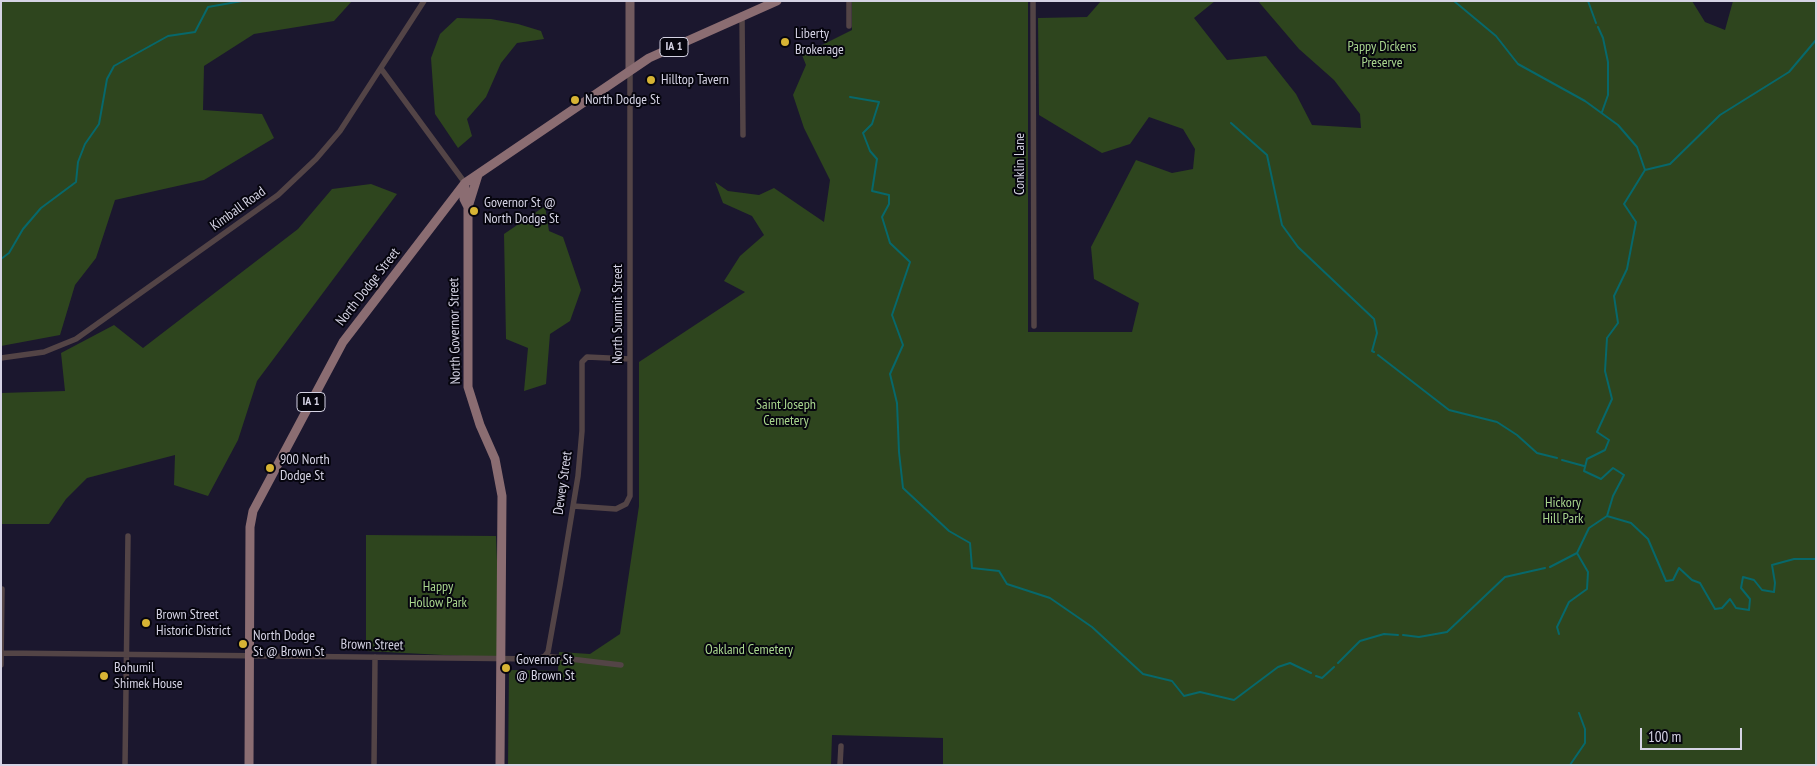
<!DOCTYPE html>
<style>
body{margin:0}
#map{position:relative;width:1817px;height:766px;overflow:hidden;background:#1b172e;font-family:"PT Sans Narrow",sans-serif}
canvas{display:block}
.frame{position:absolute;inset:0;border:2px solid #d5d3e4;pointer-events:none}
.scale{position:absolute;left:1640px;top:728px;width:102px;height:22px;box-sizing:border-box;border:2px solid #d5d3e4;border-top:0;padding-left:6px;font-size:15px;line-height:18px;white-space:nowrap;color:#d5d3e4;-webkit-text-stroke:4px #06050e;paint-order:stroke}
</style>
<div id="map">
<canvas width="1817" height="766"></canvas>
<div class="frame"></div>
<div class="scale">100 m</div>
</div>
<script>
const ctx = document.querySelector('canvas').getContext('2d');
ctx.lineJoin = 'round';
function paint(path, color) {
  ctx.fillStyle = color;
  ctx.fill(path, 'evenodd');
}
function shape(rows) {
  const path = new Path2D();
  for (const r of rows) {
    path.moveTo(r[0], r[1]);
    for (let i = 2; i < r.length; i += 2) path.lineTo(r[i], r[i + 1]);
  }
  return path;
}
function stroke(path, color, width, dash) {
  ctx.strokeStyle = color;
  ctx.lineWidth = width;
  ctx.lineCap = dash ? 'butt' : 'round';
  ctx.setLineDash(dash || []);
  ctx.stroke(path);
}
function write(font, color, halo, rows, align = 'center') {
  ctx.font = font + ' "PT Sans Narrow",sans-serif';
  ctx.lineWidth = 4;
  ctx.setLineDash([]);
  ctx.textBaseline = 'middle';
  ctx.strokeStyle = halo;
  ctx.fillStyle = color;
  for (const [text, x, y, turn = 0] of rows) {
    ctx.save();
    ctx.translate(x, y);
    ctx.rotate((+turn || 0) * Math.PI / 180);
    ctx.textAlign = isNaN(turn) ? turn : align;
    if (halo) ctx.strokeText(text, 0, 0);
    ctx.fillText(text, 0, 0);
    ctx.restore();
  }
}
const green = shape([
 [1,1,352,1,334,21,254,34,204,66,203,110,262,114,274,138,204,180,115,200,96,258,75,285,60,335,1,346],
 [852,1,1028,1,1028,332,1132,332,1139,303,1094,279,1091,247,1136,160,1172,173,1193,169,1195,149,1183,129,1149,117,1130,144,1102,153,1039,115,1038,18,1087,17,1101,1,1215,1,1194,18,1227,60,1266,56,1296,94,1312,125,1361,128,1360,114,1334,80,1299,49,1258,1,1692,1,1705,22,1725,30,1733,1,1816,1,1816,765,943,765,943,738,832,735,831,765,508,765,509,670,558,671,559,652,590,654,620,634,639,506,639,362,745,292,724,281,740,256,764,235,752,216,723,203,715,182,728,191,759,195,774,188,824,222,830,180,804,128,793,95,806,65,802,55,852,30],
 [457,18,491,19,518,24,541,31,544,39,517,43,501,63,486,97,467,119,472,136,458,148,435,114,431,58,440,34],
 [371,184,397,194,257,381,238,440,208,496,174,485,175,455,87,478,66,499,49,524,1,524,1,393,65,391,61,353,114,325,143,348,298,229,332,189],
 [545,206,549,231,563,237,581,290,570,321,550,334,546,384,524,391,528,348,506,339,504,234],
 [366,535,496,536,501,658,366,651]
]);
const stream = shape([
 [1454,1,1496,36,1518,64,1585,101,1618,125,1637,147,1645,170],
 [1588,1,1596,23],
 [1598,27,1603,38,1608,62,1608,95,1602,112],
 [850,97,879,102,872,124,863,133,870,151,877,159,872,191,889,195,889,204,882,217,890,243,910,262,892,315,903,345,890,374,897,403,899,452,903,488,949,531,970,543,972,568,999,571,1007,584,1050,598,1092,627,1143,674,1172,681,1184,696,1200,692,1234,700,1278,667,1290,663,1311,673],
 [1231,123,1267,155,1282,225,1298,247,1374,319,1377,333,1372,351,1374,352],
 [1,259,9,253,23,229,41,208,76,182,78,162,85,144,99,124,107,79,114,66,168,36,195,32,208,7,242,1],
 [1378,355,1449,410,1497,422,1517,435,1537,453,1557,458],
 [1562,460,1584,466],
 [1607,516,1613,496,1624,475,1613,468,1601,479,1584,471,1587,459,1605,450,1609,440,1597,432,1612,399,1605,371,1607,338,1618,323,1614,296,1627,269,1636,222,1624,204,1645,170,1670,164,1720,115,1789,72,1816,40],
 [1550,567,1577,553],
 [1559,634,1557,627,1569,602,1587,589,1588,572,1577,553,1589,528,1607,516,1631,523,1648,539,1666,581,1673,580,1679,568,1692,580,1700,583,1715,609,1722,608,1730,599,1736,608,1749,610,1750,599,1741,588,1743,577,1754,580,1762,590,1774,592,1775,583,1772,565,1794,559,1816,559],
 [1403,635,1419,637,1447,632,1505,577,1545,568],
 [1338,663,1360,641,1384,634,1398,635],
 [1316,676,1322,678,1334,667],
 [1570,765,1585,743,1585,729,1579,713]
]);
const street = shape([
 [1033,1,1034,326],
 [742,15,743,135],
 [849,26,849,1],
 [382,70,465,183],
 [1,358,44,352,76,339,278,195,316,159,340,131,424,1],
 [573,506,616,509,626,504,630,496,630,69],
 [1,653,538,659,545,656,621,665],
 [545,656,548,652,560,585,578,476,582,431,582,362,587,357,630,359],
 [1,665,2,589],
 [125,765,128,536],
 [374,765,375,657],
 [840,765,841,746]
]);
const secondary = shape([
 [630,1,630,69]
]);
const primary = shape([
 [465,183,464,199,468,207,468,387,480,425,495,459,502,496,500,765],
 [468,207,478,175],
 [249,765,250,527,253,511,343,342,465,183,649,58,777,1]
]);
const markers = [
 [785,42,5,"#d7b434"],
 [651,80,5,"#d7b434"],
 [575,100,5,"#d7b434"],
 [474,211,5,"#d7b434"],
 [270,468,5,"#d7b434"],
 [146,623,5,"#d7b434"],
 [243,644,5,"#d7b434"],
 [506,668,5,"#d7b434"],
 [104,676,5,"#d7b434"]
];
const shields = [
 [674,47,28],
 [311,402,28]
];
const shieldNames = [
 ["IA 1",674,47],
 ["IA 1",311,402]
];
const poiNames = [
 ["Liberty",795,34],
 ["Brokerage",795,50],
 ["Hilltop Tavern",661,80],
 ["North Dodge St",585,100],
 ["Governor St @",484,203],
 ["North Dodge St",484,219],
 ["900 North",280,460],
 ["Dodge St",280,476],
 ["Brown Street",156,615],
 ["Historic District",156,631],
 ["North Dodge",253,636],
 ["St @ Brown St",253,652],
 ["Governor St",516,660],
 ["@ Brown St",516,676],
 ["Bohumil",114,668],
 ["Shimek House",114,684]
];
const parkNames = [
 ["Pappy Dickens",1382,47],
 ["Preserve",1382,63],
 ["Saint Joseph",786,405],
 ["Cemetery",786,421],
 ["Hickory",1563,503],
 ["Hill Park",1563,519],
 ["Happy",438,587],
 ["Hollow Park",438,603],
 ["Oakland Cemetery",749,650]
];
const streetNames = [
 ["Conklin Lane",1020,164,-90],
 ["Kimball Road",238,209,-36],
 ["North Dodge Street",368,287,-52],
 ["North Summit Street",618,314,-90],
 ["North Governor Street",455,331,-91],
 ["Dewey Street",563,483,-82],
 ["Brown Street",372,645,1]
];
paint(green, '#2e451e');
stroke(stream, '#07686b', 2);
stroke(street, '#534446', 5.5);
stroke(secondary, '#725b5f', 9);
stroke(primary, '#8b6d72', 9);
for (const [x, y, r, color] of markers) {
  const dot = new Path2D();
  dot.arc(x, y, r, 0, 2 * Math.PI);
  ctx.fillStyle = color;
  ctx.fill(dot);
  stroke(dot, '#06050e', 2);
}
for (const [x, y, w] of shields) {
  const box = new Path2D();
  box.roundRect(x - w / 2, y - 9.5, w, 19, 4);
  ctx.fillStyle = '#06050e';
  ctx.fill(box);
  stroke(box, '#d5d3e4', 1);
}
write('bold 12px', '#d5d3e4', null, shieldNames);
write('14px', '#d5d3e4', '#06050e', poiNames, 'left');
write('14px', '#a9d68e', '#06050e', parkNames);
write('14px', '#d5d3e4', '#06050e', streetNames);
</script>
